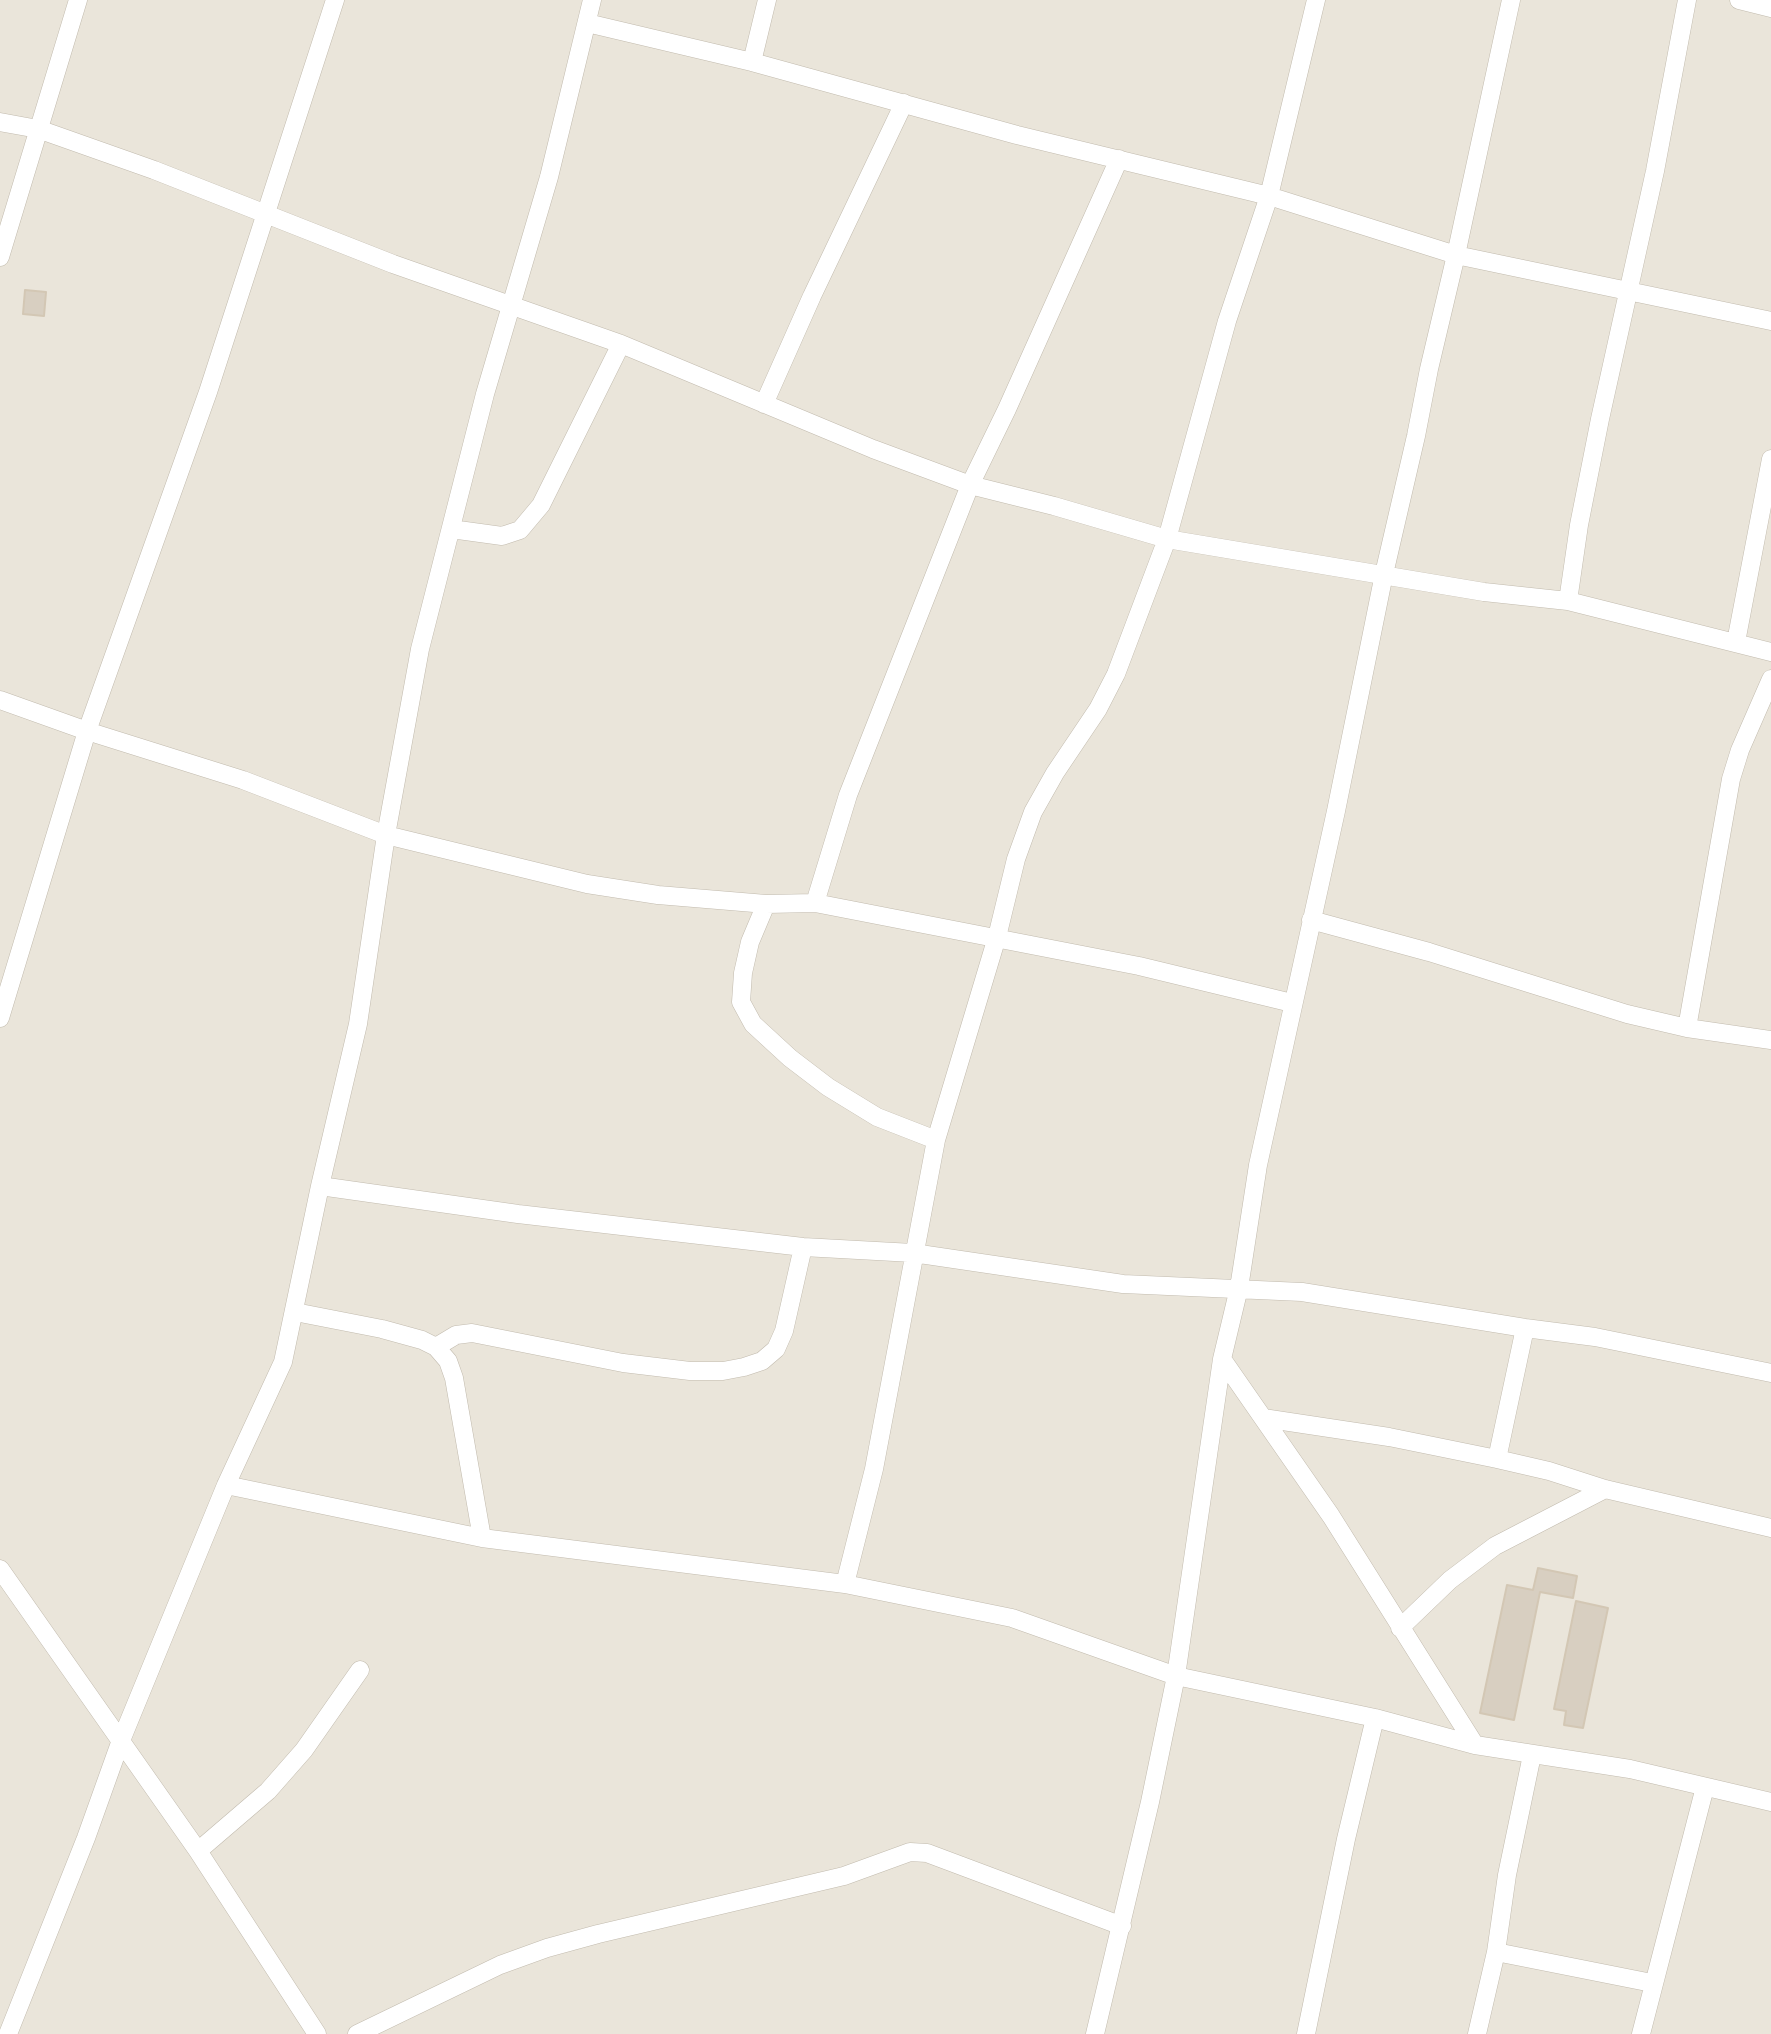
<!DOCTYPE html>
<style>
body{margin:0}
canvas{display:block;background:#f6f3ec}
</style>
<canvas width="1771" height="2034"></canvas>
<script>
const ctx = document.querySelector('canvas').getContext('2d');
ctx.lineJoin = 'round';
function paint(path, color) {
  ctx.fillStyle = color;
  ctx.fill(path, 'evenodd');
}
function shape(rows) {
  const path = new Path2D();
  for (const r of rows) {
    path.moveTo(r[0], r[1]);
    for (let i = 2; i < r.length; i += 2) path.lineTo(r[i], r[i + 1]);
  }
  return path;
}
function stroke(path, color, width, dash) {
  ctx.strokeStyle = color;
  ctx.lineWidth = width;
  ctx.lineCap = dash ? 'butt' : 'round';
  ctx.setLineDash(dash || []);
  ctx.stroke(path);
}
const residential = shape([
 [0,0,1771,0,1771,2034,0,2034]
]);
const building = shape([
 [25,290,46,292,44,316,23,314,25,290],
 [1538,1568,1577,1576,1573,1598,1540,1592,1514,1720,1480,1713,1507,1585,1533,1590,1538,1568],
 [1576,1601,1608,1608,1583,1728,1564,1725,1566,1711,1554,1709,1576,1601]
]);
const minor = shape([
 [1739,0,1771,8],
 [587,23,752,62,1017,135,1269,196,1456,255,1771,321],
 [752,62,767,0],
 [0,122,38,129,154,170,393,264,621,344,873,449,970,485,1054,506,1167,539,1484,592,1568,601,1771,652],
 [0,257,78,0],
 [764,404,812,296,904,103],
 [451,529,502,536,520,530,541,505,621,344],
 [1568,601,1579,525,1600,419,1655,171,1687,0],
 [1736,642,1771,459],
 [0,700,87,731,243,780,386,835,587,884,658,895,766,904,815,903,1139,966,1292,1003],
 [815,903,848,795,970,485,1007,409,1119,159],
 [766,904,750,942,743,973,741,1002,753,1024,790,1058,828,1087,877,1117,936,1140],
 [1311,920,1429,952,1627,1014,1687,1028,1771,1040],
 [0,1018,87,731,208,392,335,0],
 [1687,1028,1731,779,1740,750,1771,679],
 [320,1186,518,1214,803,1247,913,1253,1123,1284,1302,1292,1525,1328,1595,1337,1771,1373],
 [295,1312,382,1329,422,1340,436,1347,448,1361,454,1378,482,1538],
 [436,1347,456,1335,472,1333,623,1363,690,1371,723,1371,744,1367,762,1361,776,1349,784,1331,803,1247],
 [1222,1359,1331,1516,1475,1745],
 [1263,1418,1389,1437,1497,1459,1549,1471,1605,1489,1771,1528],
 [1497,1459,1525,1328],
 [226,1485,482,1538,845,1584,1012,1618,1176,1676,1375,1718,1475,1745,1630,1769,1771,1802],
 [0,1569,198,1851,317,2034],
 [845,1584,874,1469,936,1140,997,937,1016,859,1033,812,1055,773,1098,709,1116,674,1167,539,1227,321,1269,196,1316,0],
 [1400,1628,1450,1580,1495,1546,1605,1489],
 [198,1851,268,1791,304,1750,360,1670],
 [1496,1952,1652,1983],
 [8,2034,86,1838,120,1743,226,1485,283,1362,320,1186,358,1024,386,835,420,649,485,394,549,177,592,0],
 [357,2034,500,1965,547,1948,598,1934,844,1876,910,1852,927,1853,1122,1926],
 [1095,2034,1150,1802,1176,1676,1222,1359,1239,1288,1258,1165,1336,811,1384,574,1416,436,1429,369,1456,255,1511,0],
 [1306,2034,1346,1839,1375,1718],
 [1477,2034,1496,1952,1507,1875,1532,1755],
 [1641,2034,1705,1787]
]);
paint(residential, '#eae5da');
paint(building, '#d8cfc1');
stroke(building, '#d3c7b4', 2);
stroke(minor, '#c2bbae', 19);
stroke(minor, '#fff', 18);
</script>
